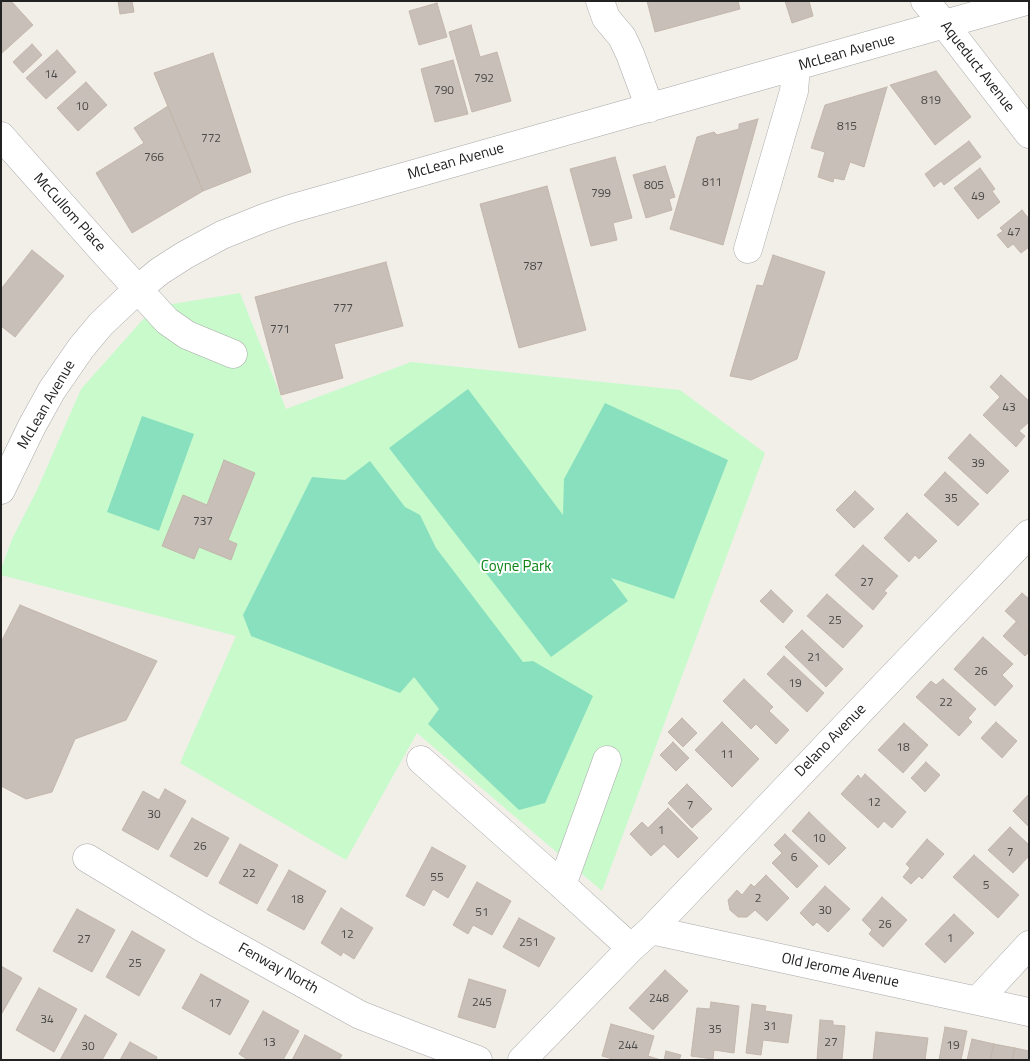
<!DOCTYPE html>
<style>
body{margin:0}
#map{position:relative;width:1030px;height:1061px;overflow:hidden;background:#f2efe9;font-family:"Titillium Web",sans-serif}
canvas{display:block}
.frame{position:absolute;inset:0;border:2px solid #222;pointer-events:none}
</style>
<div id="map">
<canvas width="1030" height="1061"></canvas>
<div class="frame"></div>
</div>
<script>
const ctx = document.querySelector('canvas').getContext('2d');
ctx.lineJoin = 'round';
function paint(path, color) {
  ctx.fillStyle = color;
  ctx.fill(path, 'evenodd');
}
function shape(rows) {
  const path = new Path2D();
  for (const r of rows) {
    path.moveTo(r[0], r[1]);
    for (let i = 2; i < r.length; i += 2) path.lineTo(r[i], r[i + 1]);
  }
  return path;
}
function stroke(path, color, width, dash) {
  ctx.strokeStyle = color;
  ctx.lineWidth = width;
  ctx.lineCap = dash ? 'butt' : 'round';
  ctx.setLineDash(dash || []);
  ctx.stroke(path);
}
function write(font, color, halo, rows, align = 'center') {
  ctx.font = font + ' "Titillium Web",sans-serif';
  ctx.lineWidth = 4;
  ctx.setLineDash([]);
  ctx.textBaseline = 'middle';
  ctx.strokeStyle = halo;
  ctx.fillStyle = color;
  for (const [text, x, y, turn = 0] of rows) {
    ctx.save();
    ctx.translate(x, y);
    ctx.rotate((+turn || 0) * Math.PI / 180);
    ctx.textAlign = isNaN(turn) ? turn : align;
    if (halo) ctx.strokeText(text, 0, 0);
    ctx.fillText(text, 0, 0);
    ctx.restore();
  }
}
const park = shape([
 [240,293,286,409,411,362,680,390,765,453,602,891,417,733,346,860,180,763,236,636,1,575,1,569,12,539,37,490,81,389,154,307]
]);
const pitch = shape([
 [468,389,563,515,564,479,605,403,728,460,674,599,611,578,628,601,551,657,389,448],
 [142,416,194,434,159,531,107,512],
 [370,461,405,507,420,515,436,548,523,662,533,661,593,696,545,803,519,810,428,724,439,709,414,677,400,693,251,636,243,615,312,477,345,480]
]);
const building = shape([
 [1,1,11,1,33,25,2,53,1,51,1,1],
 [118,1,132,1,134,12,120,14,118,1],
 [647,1,738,1,740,9,655,32,647,1],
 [785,1,809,1,813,16,792,23,785,1],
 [437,3,447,37,419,45,409,11,437,3],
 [471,25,480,57,497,52,511,101,472,112,449,32,471,25],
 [32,44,42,55,23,73,13,62,32,44],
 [57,50,76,72,46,99,26,78,57,50],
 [213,53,251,172,203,191,154,73,213,53],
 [453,60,468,114,435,122,421,69,453,60],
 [936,71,971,117,935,145,890,85,936,71],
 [86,82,107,105,78,131,57,108,86,82],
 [887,87,864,167,850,162,844,180,834,178,833,182,818,177,825,152,811,148,825,105,887,87],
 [168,106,203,191,132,233,96,173,144,143,134,128,168,106],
 [758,119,723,245,670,229,697,137,714,132,717,135,739,129,739,124,758,119],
 [969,141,981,157,944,185,941,181,934,187,925,174,969,141],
 [615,157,632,218,613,223,617,240,591,246,570,169,615,157],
 [665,166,675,197,669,199,672,210,646,218,633,175,665,166],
 [980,168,995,189,992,191,1000,202,978,219,954,188,980,168],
 [547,186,586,330,519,348,480,204,547,186],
 [1022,210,1029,219,1029,247,1021,253,1013,244,1008,248,997,235,1003,231,1000,228,1022,210],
 [32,250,64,276,15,337,1,326,1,289,32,250],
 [773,255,825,272,797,359,751,380,730,376,757,285,763,286,773,255],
 [386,262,403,326,334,344,343,378,281,395,255,297,386,262],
 [1001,375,1029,401,1029,422,1019,431,1025,436,1016,447,983,415,1000,397,990,387,1001,375],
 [970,434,1009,471,987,494,948,458,970,434],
 [224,460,255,473,228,540,237,544,231,560,199,547,194,559,162,546,183,495,207,505,224,460],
 [945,472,979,504,958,526,924,495,945,472],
 [855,491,874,509,854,528,836,510,855,491],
 [907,513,937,541,919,559,915,555,909,562,884,538,907,513],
 [863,545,898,576,884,591,887,593,873,610,835,575,863,545],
 [771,590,793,611,783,623,760,601,771,590],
 [1022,593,1029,599,1029,633,1005,611,1022,593],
 [827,594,863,626,843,648,807,616,827,594],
 [20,605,157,661,126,720,75,739,52,792,26,799,1,786,1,642,20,605],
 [1016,622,1029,634,1029,652,1025,656,1003,636,1016,622],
 [802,630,843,669,826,687,785,647,802,630],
 [983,637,1013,664,1002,675,1013,686,995,706,954,669,983,637],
 [784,656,824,693,807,712,767,674,784,656],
 [744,679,773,707,769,711,789,730,776,744,756,724,751,729,723,701,744,679],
 [943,679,976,709,968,718,972,722,959,736,916,697,931,681,936,685,943,679],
 [682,718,697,733,683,747,668,732,682,718],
 [722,722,759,759,732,787,695,750,722,722],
 [996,722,1017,741,1002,758,981,738,996,722],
 [904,723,928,745,903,773,878,750,904,723],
 [673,742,689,758,676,771,660,755,673,742],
 [926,762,940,775,925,792,911,778,926,762],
 [865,774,906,812,892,828,884,821,878,828,841,794,858,775,861,779,865,774],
 [687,784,712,809,692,828,668,803,687,784],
 [165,789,186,801,158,850,122,830,143,791,159,800,165,789],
 [1029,794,1029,827,1013,811,1029,794],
 [668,808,698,838,678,858,664,844,651,856,630,834,642,822,648,828,668,808],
 [809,812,846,848,829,865,792,831,809,812],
 [192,818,229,838,207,877,170,856,192,818],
 [1010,827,1029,845,1029,856,1013,873,988,850,1010,827],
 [785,834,818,866,797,888,772,863,782,853,774,845,785,834],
 [927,839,944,854,922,879,919,876,911,884,903,877,910,868,906,864,927,839],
 [240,844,278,865,257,904,219,883,240,844],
 [432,847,466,866,448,898,433,889,424,906,406,896,432,847],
 [974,855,1019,895,998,918,953,877,974,855],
 [289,870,326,891,304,930,267,910,289,870],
 [766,875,789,898,767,921,755,910,747,917,738,917,730,910,728,900,737,890,742,895,751,884,754,887,766,875],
 [477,882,511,901,492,935,473,925,468,934,453,925,477,882],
 [825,886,850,909,828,932,817,922,813,926,800,913,825,886],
 [882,897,907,920,883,947,869,934,872,930,862,920,882,897],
 [341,908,373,928,354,959,343,952,341,956,321,943,341,908],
 [77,909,115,930,92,972,53,951,77,909],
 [954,914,974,933,945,963,925,944,954,914],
 [519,918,555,938,539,967,503,947,519,918],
 [132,931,165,950,139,996,106,977,132,931],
 [1,966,22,978,1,1015,1,966],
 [665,970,688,991,653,1030,629,1008,665,970],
 [201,974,249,1001,230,1035,182,1008,201,974],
 [469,979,506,990,495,1028,458,1017,469,979],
 [39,988,77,1009,54,1052,16,1030,39,988],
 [711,1002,739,1006,734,1053,714,1050,713,1059,691,1056,697,1008,710,1009,711,1002],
 [752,1004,766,1006,765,1011,792,1015,788,1043,763,1040,761,1055,746,1053,752,1004],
 [263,1011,299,1031,283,1060,248,1060,239,1054,263,1011],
 [85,1015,117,1034,102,1060,60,1060,85,1015],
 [820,1020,833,1021,833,1025,845,1026,842,1060,817,1060,820,1020],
 [611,1024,654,1036,648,1056,661,1060,616,1060,602,1056,611,1024],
 [945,1027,967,1031,961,1060,939,1060,945,1027],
 [876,1032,928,1038,925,1060,873,1060,876,1032],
 [305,1035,342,1055,339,1060,292,1060,305,1035],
 [972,1039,994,1044,990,1060,967,1060,972,1039],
 [130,1042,157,1057,156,1060,120,1060,130,1042],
 [994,1044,1015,1048,1012,1060,990,1060,994,1044],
 [1015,1048,1029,1051,1029,1060,1012,1060,1015,1048],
 [666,1051,681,1055,679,1060,664,1060,666,1051]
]);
const minor = shape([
 [600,1,606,18,622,37,630,54,650,108],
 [925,1,945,25,1029,134],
 [1,136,103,251,167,321,187,335,233,354],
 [748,249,794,91,796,67],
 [1,490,32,426,52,390,81,348,101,324,138,289,160,271,185,255,222,235,264,218,290,209,1026,1],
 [421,760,562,885,631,948],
 [87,858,203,928,360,1015,419,1038,478,1060],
 [562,885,607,760],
 [651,930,1029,1012],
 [978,1000,1029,945],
 [522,1060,631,948,651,930,1029,534]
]);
const numberNames = [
 ["14",51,75],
 ["792",484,79],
 ["790",444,91],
 ["819",931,101],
 ["10",82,107],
 ["815",847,127],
 ["772",211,139],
 ["766",154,158],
 ["811",712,183],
 ["805",654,186],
 ["799",601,194],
 ["49",978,197],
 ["47",1014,233],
 ["787",533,267],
 ["777",343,309],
 ["771",280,330],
 ["43",1009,408],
 ["39",978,464],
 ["35",951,499],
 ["737",203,522],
 ["27",867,583],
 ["25",835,621],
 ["21",814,658],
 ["26",981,672],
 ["19",795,684],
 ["22",946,703],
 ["18",903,748],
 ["11",727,755],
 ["12",874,803],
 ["7",690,806],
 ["30",154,815],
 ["1",661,831],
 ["10",819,839],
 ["26",200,847],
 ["7",1010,853],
 ["6",794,858],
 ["22",249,874],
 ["55",437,878],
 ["5",986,886],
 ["2",758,899],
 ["18",297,900],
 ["30",825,911],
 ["51",482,913],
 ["26",885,925],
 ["12",347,935],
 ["1",950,939],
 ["27",84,940],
 ["251",529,943],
 ["25",135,964],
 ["248",659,999],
 ["245",482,1003],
 ["17",215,1004],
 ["34",47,1020],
 ["31",770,1027],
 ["35",715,1030],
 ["13",269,1043],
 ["27",831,1043],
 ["244",628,1046],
 ["19",953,1046],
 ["30",88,1047]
];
const streetNames = [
 ["McLean Avenue",847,53,-16],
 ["Aqueduct Avenue",977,67,52],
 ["McLean Avenue",456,162,-16],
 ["McCullom Place",69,213,48],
 ["McLean Avenue",47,405,-60],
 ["Delano Avenue",831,741,-46],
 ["Fenway North",278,969,29],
 ["Old Jerome Avenue",840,971,12]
];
const parkNames = [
 ["Coyne Park",516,567]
];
paint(park, '#c8facc');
paint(pitch, '#88e0be');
paint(building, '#c7bfb8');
stroke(building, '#c4b6ab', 1);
stroke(minor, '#a9a9a9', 29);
stroke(minor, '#fff', 28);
write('12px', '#4b4948', null, numberNames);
write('15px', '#222', '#fff', streetNames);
write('15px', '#0c8416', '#fff', parkNames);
</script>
